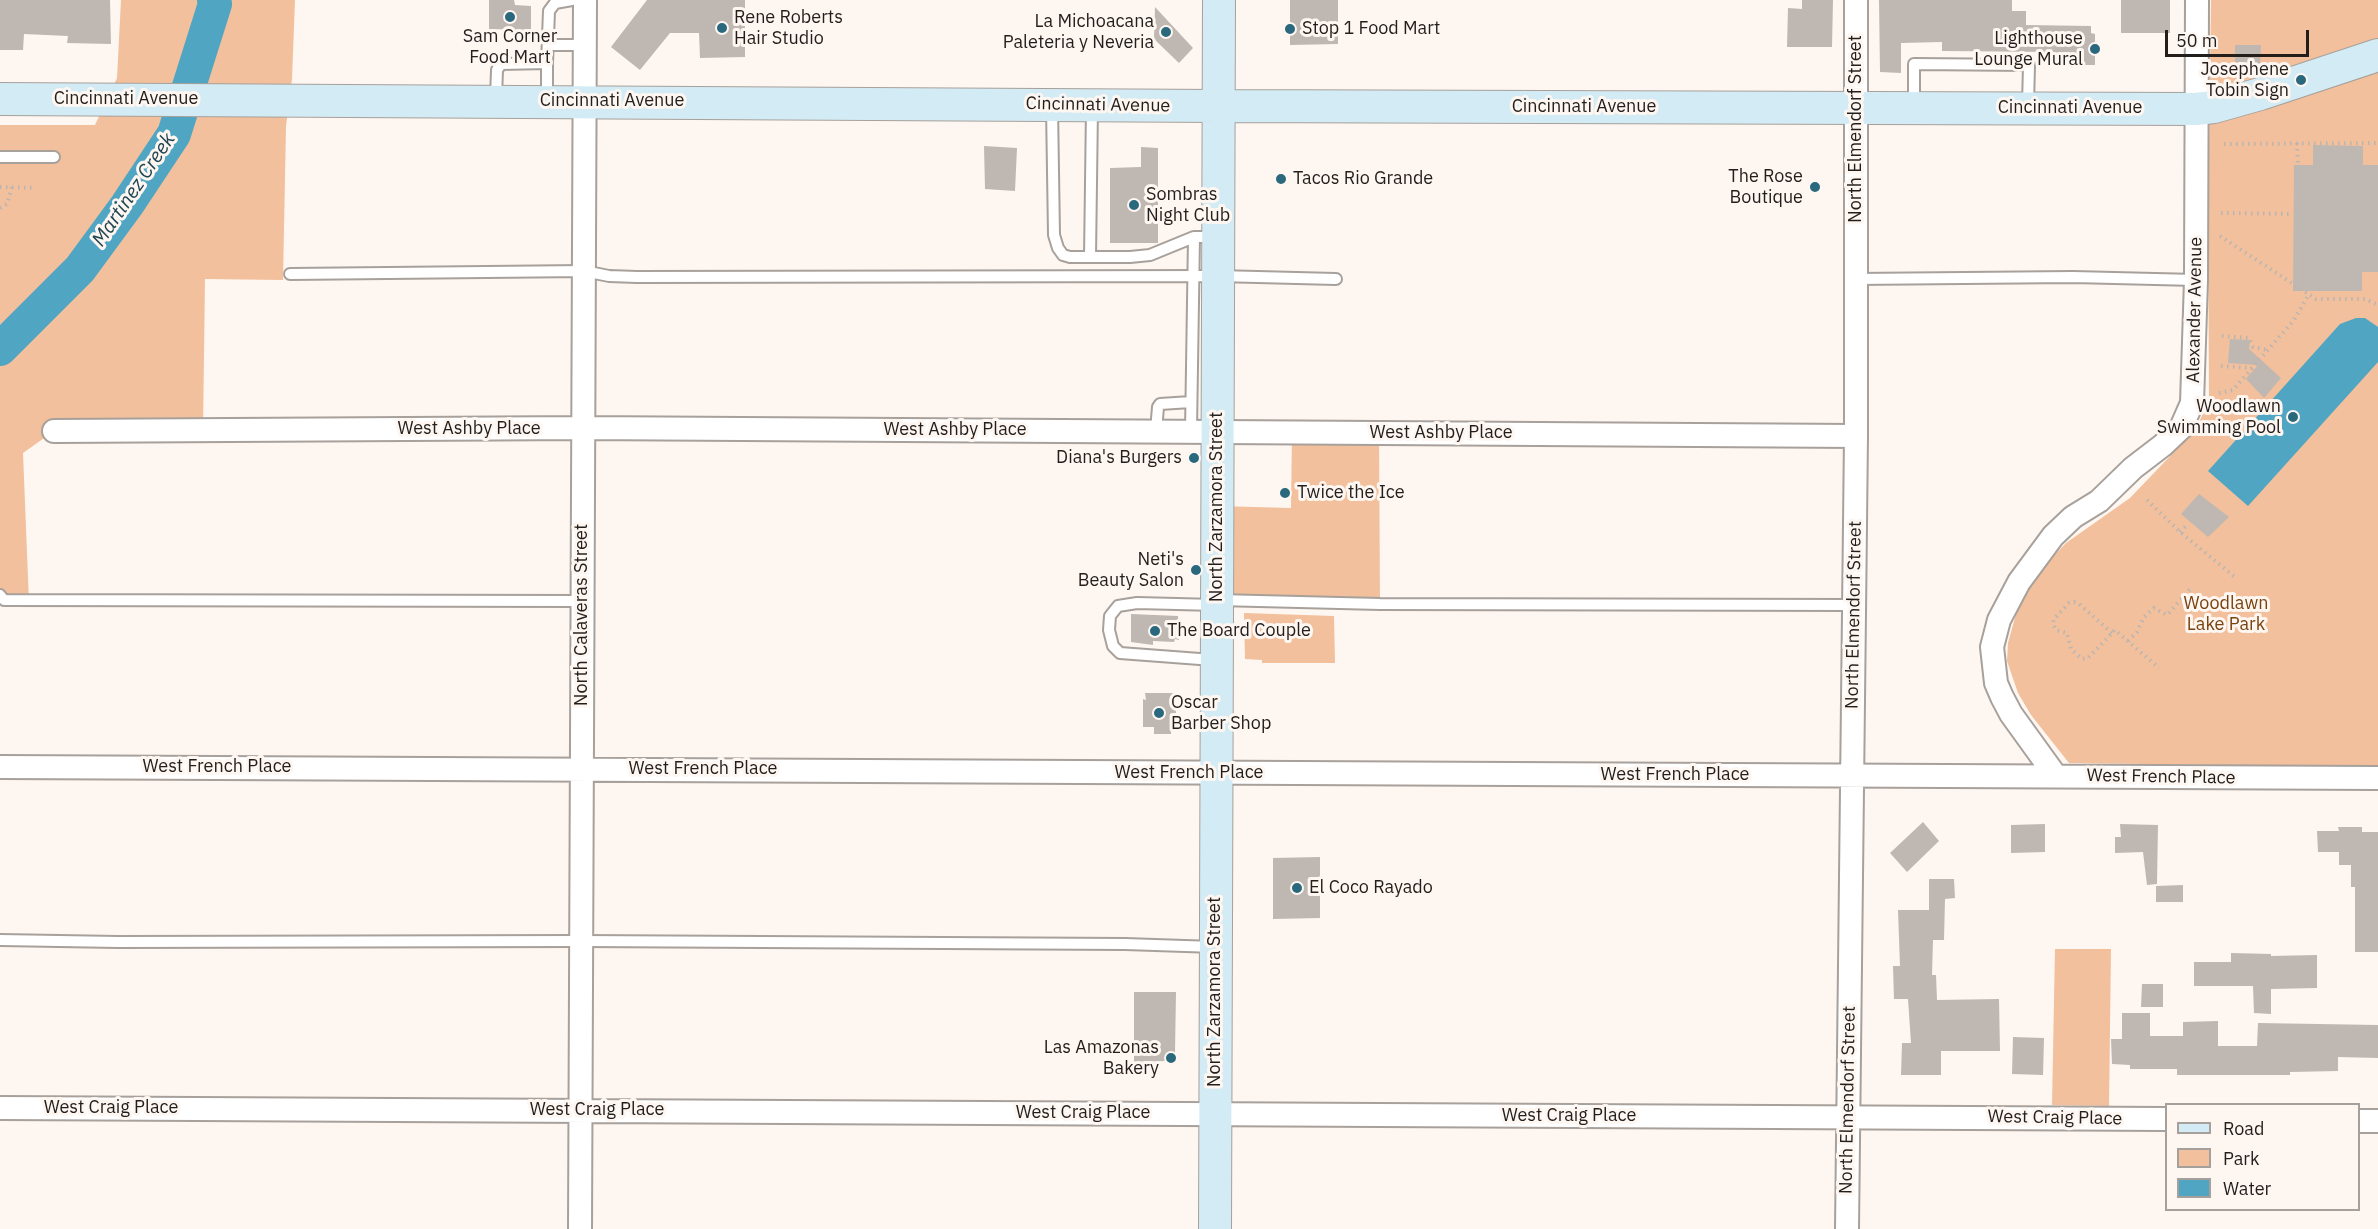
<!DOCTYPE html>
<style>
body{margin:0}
#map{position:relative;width:2378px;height:1229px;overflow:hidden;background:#fef6f1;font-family:"IBM Plex Sans",sans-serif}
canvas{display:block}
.legend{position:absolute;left:2165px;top:1103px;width:195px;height:108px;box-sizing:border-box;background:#fef6f1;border:2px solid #a6a09c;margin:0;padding:8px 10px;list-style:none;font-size:18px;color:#211e1c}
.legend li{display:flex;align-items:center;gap:12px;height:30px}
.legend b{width:30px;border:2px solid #a6a09c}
.scale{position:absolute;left:2165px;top:30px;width:144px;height:27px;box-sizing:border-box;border:3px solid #211e1c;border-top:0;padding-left:8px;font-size:18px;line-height:21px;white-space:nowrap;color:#211e1c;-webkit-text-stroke:4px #fef6f1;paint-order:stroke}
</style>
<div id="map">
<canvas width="2378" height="1229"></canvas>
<ul class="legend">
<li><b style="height:8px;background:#d3ebf4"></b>Road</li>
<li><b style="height:16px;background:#f2c09c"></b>Park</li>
<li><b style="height:16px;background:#50a5c3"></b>Water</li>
</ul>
<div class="scale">50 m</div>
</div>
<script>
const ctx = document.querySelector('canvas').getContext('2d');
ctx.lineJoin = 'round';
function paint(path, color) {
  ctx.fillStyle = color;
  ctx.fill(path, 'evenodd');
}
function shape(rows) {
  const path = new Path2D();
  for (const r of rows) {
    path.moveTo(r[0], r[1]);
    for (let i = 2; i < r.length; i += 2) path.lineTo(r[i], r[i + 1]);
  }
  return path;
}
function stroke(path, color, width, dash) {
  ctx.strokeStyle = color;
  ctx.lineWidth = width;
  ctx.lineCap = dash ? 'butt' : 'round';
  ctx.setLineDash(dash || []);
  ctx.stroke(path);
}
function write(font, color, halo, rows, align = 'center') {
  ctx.font = font + ' "IBM Plex Sans",sans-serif';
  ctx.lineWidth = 6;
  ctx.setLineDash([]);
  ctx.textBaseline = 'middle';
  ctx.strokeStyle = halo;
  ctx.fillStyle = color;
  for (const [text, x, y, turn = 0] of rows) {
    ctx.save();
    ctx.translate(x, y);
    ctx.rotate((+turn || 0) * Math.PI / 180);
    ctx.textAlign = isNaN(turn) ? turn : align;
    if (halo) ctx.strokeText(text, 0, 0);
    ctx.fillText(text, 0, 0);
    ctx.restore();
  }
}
const green = shape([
 [121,0,295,0,292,79,286,126,283,280,205,279,203,430,54,431,23,453,29,603,0,602,0,125,95,125,117,78],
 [2211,0,2378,0,2378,767,2069,763,2031,715,2018,693,2007,661,2008,643,2016,614,2039,571,2066,543,2130,498,2196,429,2209,400,2208,212],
 [1292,432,1379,433,1380,604,1217,600,1217,506,1291,508],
 [1244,613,1334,616,1335,663,1262,663,1262,660,1245,659],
 [2055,949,2111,949,2109,1106,2052,1105]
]);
const water = shape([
 [2356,318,2365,318,2378,327,2378,362,2248,506,2208,471,2340,324]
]);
const river = shape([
 [0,349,80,269,127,205,174,134,215,4,214,0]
]);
const building = shape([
 [0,0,110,0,111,44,67,43,68,36,24,34,23,50,0,50],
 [489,0,514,0,515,5,531,6,531,30,489,29],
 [647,0,745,0,745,57,700,58,699,33,670,33,640,70,611,47],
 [1290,0,1338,0,1338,44,1290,45],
 [1802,0,1833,0,1832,47,1787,47,1788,8,1802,9],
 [1879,0,2012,0,2012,11,2026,11,2026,25,2091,26,2091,33,2095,34,2095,65,2079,65,2072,68,2065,64,2052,64,2052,52,1942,51,1942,42,1901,43,1901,73,1880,72],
 [2121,0,2170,0,2170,33,2121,33],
 [1155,7,1193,48,1179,63,1154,39],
 [2235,45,2261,45,2260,65,2235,65],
 [2313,145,2363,146,2363,165,2378,165,2378,272,2362,272,2362,291,2293,291,2294,165,2313,165],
 [984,146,1017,148,1015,191,985,189],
 [1141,147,1158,148,1158,243,1110,243,1110,168,1141,167],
 [2230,339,2250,340,2249,349,2281,378,2264,398,2246,379,2258,365,2228,363],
 [2199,494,2229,517,2208,537,2181,514],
 [1131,614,1178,616,1179,640,1175,639,1174,642,1153,641,1153,645,1131,642],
 [1145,693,1173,693,1172,699,1176,700,1176,726,1171,726,1171,734,1154,734,1154,727,1143,727,1143,699,1146,700],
 [1923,822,1939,841,1907,872,1890,853],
 [2045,824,2045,852,2011,853,2011,825],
 [2120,824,2158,825,2157,884,2147,885,2143,852,2115,853,2115,837,2121,837],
 [2338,827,2362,827,2362,832,2378,832,2378,952,2355,952,2355,887,2351,887,2351,865,2339,865,2339,852,2318,852,2317,831,2339,831],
 [1320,857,1320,918,1273,919,1273,858],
 [1929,879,1954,879,1955,898,1945,899,1944,940,1933,940,1932,975,1936,975,1937,1000,1999,999,2000,1051,1941,1051,1941,1075,1901,1075,1902,1043,1911,1043,1908,999,1894,999,1893,966,1900,966,1898,910,1929,910],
 [2183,885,2183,902,2156,902,2156,886],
 [2231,953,2271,954,2271,956,2317,955,2317,988,2271,989,2271,1014,2254,1013,2253,986,2194,986,2194,962,2231,962],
 [2142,984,2163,984,2163,1007,2141,1007],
 [1134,992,1176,992,1175,1053,1166,1061,1134,1062],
 [2122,1013,2150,1013,2150,1036,2183,1036,2183,1022,2218,1021,2218,1046,2257,1046,2258,1023,2378,1025,2378,1058,2338,1057,2338,1071,2290,1072,2290,1075,2177,1075,2177,1069,2130,1069,2130,1065,2112,1064,2111,1039,2122,1039],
 [2013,1037,2044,1038,2043,1075,2012,1074]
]);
const path = shape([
 [2297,143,2298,165],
 [2224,144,2378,143],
 [0,187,36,188],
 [0,208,7,204,12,187],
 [2221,213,2293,214],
 [2220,236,2316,299,2365,299,2378,305],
 [2222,336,2249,338,2253,347,2268,350],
 [2221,366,2252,368],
 [2219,393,2233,390,2294,320,2309,294],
 [2147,500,2180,532,2236,578],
 [2180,532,2188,524],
 [2112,633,2078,603,2074,602,2069,603,2054,619,2053,624,2056,630,2067,633,2071,649,2082,659,2088,658,2115,630,2159,668],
 [2128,641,2137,632,2144,617,2154,608,2167,615,2192,587]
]);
const lane = shape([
 [548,45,584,45],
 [547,63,549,11,555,3,572,0],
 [496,98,497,70,501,64,547,63,547,100],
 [1052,107,1054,235,1058,248,1063,255,1070,257,1130,257,1150,255,1194,237,1215,237],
 [1914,107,1914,64,2029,65,2028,105],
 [0,157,54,157],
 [1090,257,1092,108],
 [290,274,584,271,609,276,637,277,1218,276,1336,279],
 [1855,279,2073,277,2196,280],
 [1156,431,1158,407,1160,404,1191,402],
 [1191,431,1194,237],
 [0,595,4,600,582,601],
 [1218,600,1380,604,1854,605],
 [1213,660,1120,653,1113,646,1109,630,1110,616,1118,606,1137,603,1216,605],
 [0,940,118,942,581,941,1125,944,1215,947]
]);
const street = shape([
 [54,431,583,428,1856,436],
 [0,767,2378,778],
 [2055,775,2011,714,2002,697,1996,683,1992,647,1999,620,2019,582,2053,536,2073,517,2099,501,2133,468,2163,445,2181,428,2192,403,2196,280,2197,0],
 [0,1108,2166,1119],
 [2358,1121,2378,1121],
 [580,1229,585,0],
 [1847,1229,1856,436,1856,0]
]);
const secondary = shape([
 [0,99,1218,106,2196,109,2214,107,2260,94,2378,55],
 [1215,1229,1219,0]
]);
const markers = [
 [510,17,6,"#2a687e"],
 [722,28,6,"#2a687e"],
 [1290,29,6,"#2a687e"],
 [1166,32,6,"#2a687e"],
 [2095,49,6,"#2a687e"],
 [2301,80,6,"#2a687e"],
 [1281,179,6,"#2a687e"],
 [1815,187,6,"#2a687e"],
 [1134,205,6,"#2a687e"],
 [2293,417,6,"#2a687e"],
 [1194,458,6,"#2a687e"],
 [1285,493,6,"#2a687e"],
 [1196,570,6,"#2a687e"],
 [1155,631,6,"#2a687e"],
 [1159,713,6,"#2a687e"],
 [1297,888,6,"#2a687e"],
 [1171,1058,6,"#2a687e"]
];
const poiNames = [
 ["Rene Roberts",734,18],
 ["Hair Studio",734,39],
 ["La Michoacana",1154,22,"right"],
 ["Paleteria y Neveria",1154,43,"right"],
 ["Stop 1 Food Mart",1302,29],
 ["Sam Corner",510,37,"center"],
 ["Food Mart",510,58,"center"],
 ["Lighthouse",2083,39,"right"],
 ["Lounge Mural",2083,60,"right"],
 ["Josephene",2289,70,"right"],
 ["Tobin Sign",2289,91,"right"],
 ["The Rose",1803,177,"right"],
 ["Boutique",1803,198,"right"],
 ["Tacos Rio Grande",1293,179],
 ["Sombras",1146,195],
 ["Night Club",1146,216],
 ["Woodlawn",2281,407,"right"],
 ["Swimming Pool",2281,428,"right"],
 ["Diana's Burgers",1182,458,"right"],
 ["Twice the Ice",1297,493],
 ["Neti's",1184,560,"right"],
 ["Beauty Salon",1184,581,"right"],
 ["The Board Couple",1167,631],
 ["Oscar",1171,703],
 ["Barber Shop",1171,724],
 ["El Coco Rayado",1309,888],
 ["Las Amazonas",1159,1048,"right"],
 ["Bakery",1159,1069,"right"]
];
const streetNames = [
 ["Cincinnati Avenue",126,99],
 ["Cincinnati Avenue",612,101],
 ["Cincinnati Avenue",1098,105,1],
 ["Cincinnati Avenue",1584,107],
 ["Cincinnati Avenue",2070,108],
 ["North Elmendorf Street",1856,129,-90],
 ["Alexander Avenue",2195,310,-89],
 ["West Ashby Place",469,429],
 ["West Ashby Place",955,430],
 ["West Ashby Place",1441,433],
 ["North Zarzamora Street",1217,507,-90],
 ["North Calaveras Street",582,615,-90],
 ["North Elmendorf Street",1854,615,-89],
 ["West French Place",217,767],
 ["West French Place",703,769],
 ["West French Place",1189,773],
 ["West French Place",1675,775],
 ["West French Place",2161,777,1],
 ["North Zarzamora Street",1215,992,-90],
 ["North Elmendorf Street",1848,1100,-89],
 ["West Craig Place",111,1108],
 ["West Craig Place",597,1110],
 ["West Craig Place",1083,1113],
 ["West Craig Place",1569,1116],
 ["West Craig Place",2055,1118,1]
];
const parkNames = [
 ["Woodlawn",2226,604],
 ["Lake Park",2226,625]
];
const waterNames = [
 ["Martinez Creek",134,190,-56]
];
paint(green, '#f2c09c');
paint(water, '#50a5c3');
stroke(river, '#50a5c3', 34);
paint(building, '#bfb7b2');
stroke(lane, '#a7a09b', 14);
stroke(street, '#a7a09b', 26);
stroke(secondary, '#a7a09b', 34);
stroke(path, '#bbb5b1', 4, [1.5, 4.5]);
stroke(lane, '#fff', 10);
stroke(street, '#fff', 22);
stroke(secondary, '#d3ebf4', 32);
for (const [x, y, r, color] of markers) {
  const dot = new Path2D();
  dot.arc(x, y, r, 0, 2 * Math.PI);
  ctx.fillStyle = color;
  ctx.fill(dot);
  stroke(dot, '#fef6f1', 2);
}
write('18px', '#211e1c', '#fef6f1', poiNames, 'left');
write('18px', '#211e1c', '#fef6f1', streetNames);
write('18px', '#7a420f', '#fef6f1', parkNames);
write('italic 20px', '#1f4553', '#fef6f1', waterNames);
</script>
